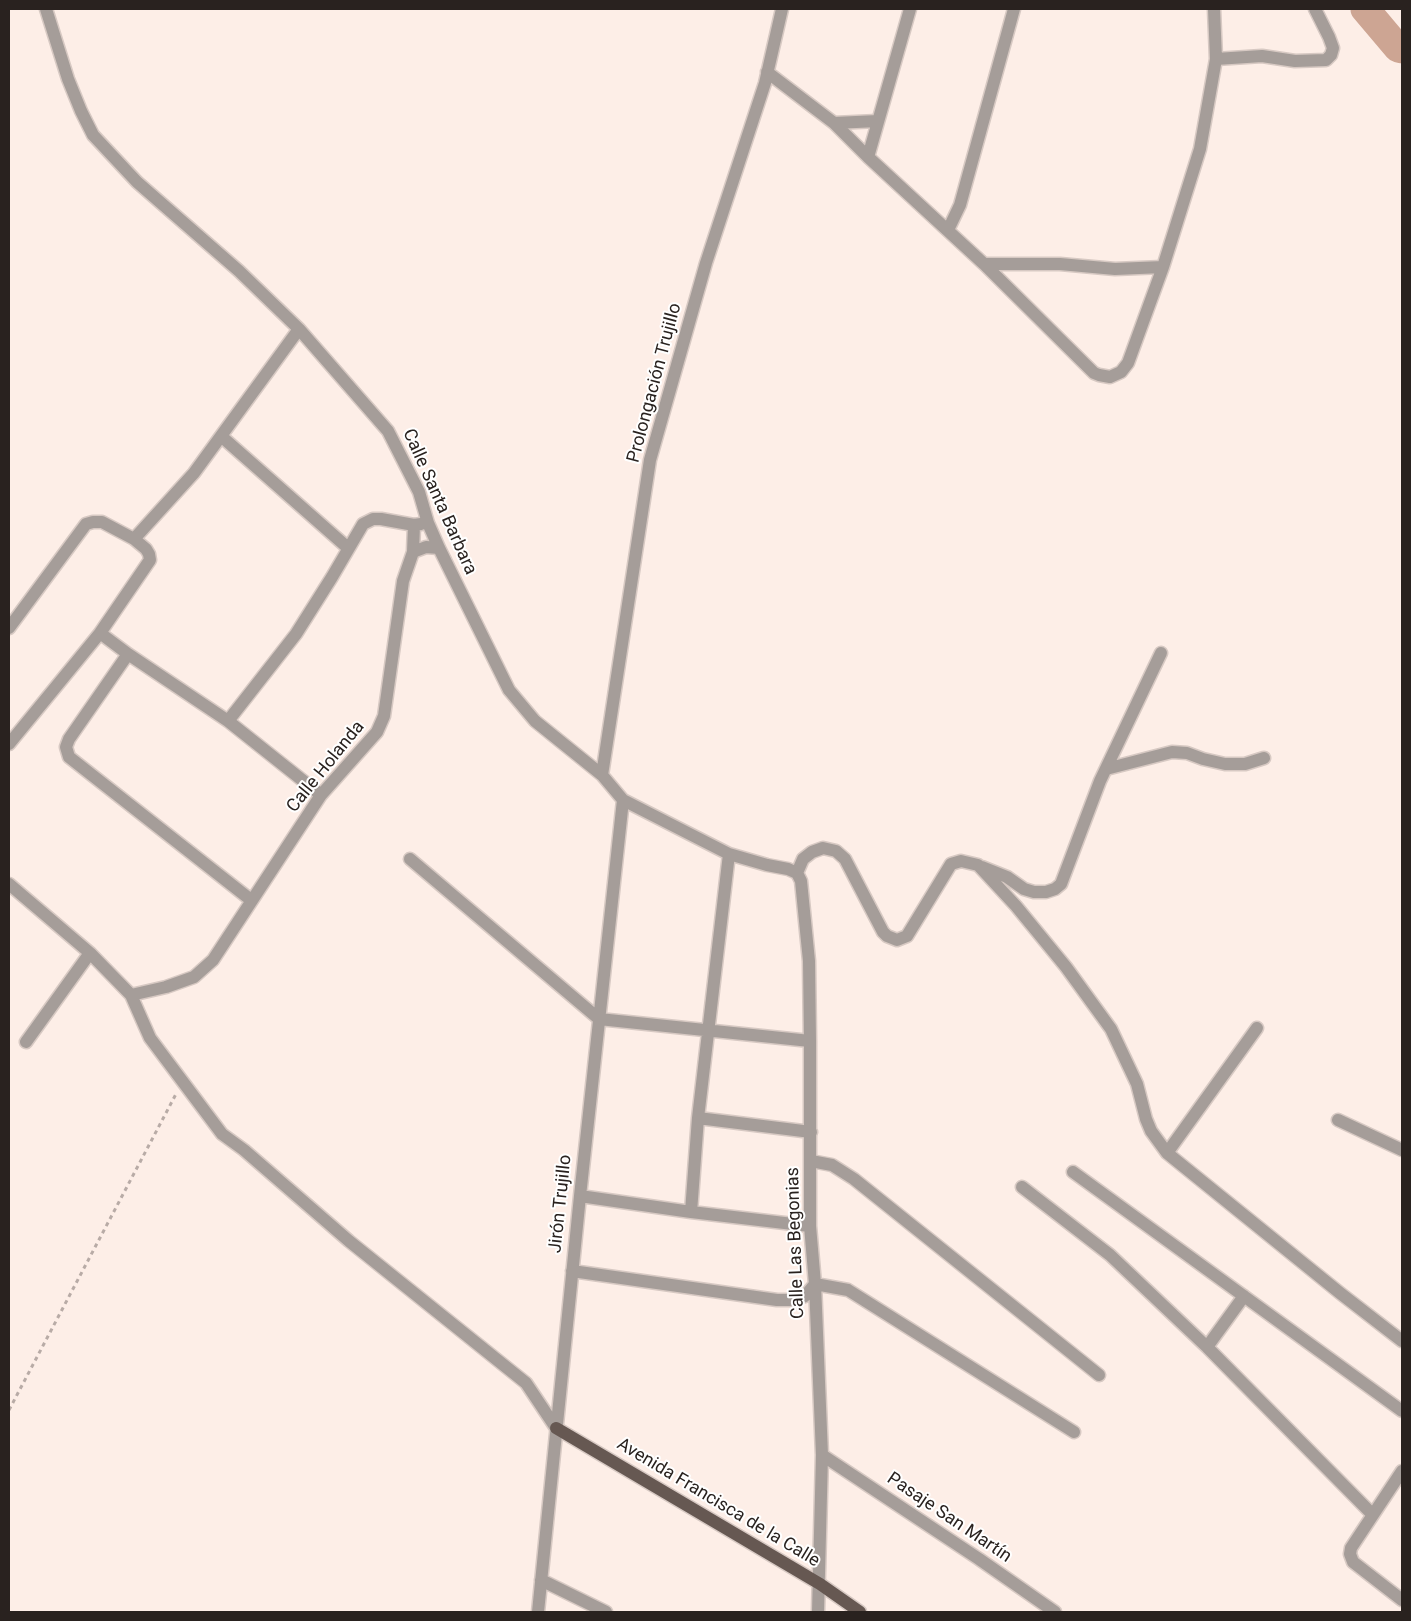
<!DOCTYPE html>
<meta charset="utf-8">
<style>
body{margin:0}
#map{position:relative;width:1411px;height:1621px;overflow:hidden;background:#fdeee7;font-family:Roboto,sans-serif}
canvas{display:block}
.frame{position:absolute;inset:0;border:10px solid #29221f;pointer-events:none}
</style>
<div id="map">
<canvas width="1411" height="1621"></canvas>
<div class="frame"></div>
</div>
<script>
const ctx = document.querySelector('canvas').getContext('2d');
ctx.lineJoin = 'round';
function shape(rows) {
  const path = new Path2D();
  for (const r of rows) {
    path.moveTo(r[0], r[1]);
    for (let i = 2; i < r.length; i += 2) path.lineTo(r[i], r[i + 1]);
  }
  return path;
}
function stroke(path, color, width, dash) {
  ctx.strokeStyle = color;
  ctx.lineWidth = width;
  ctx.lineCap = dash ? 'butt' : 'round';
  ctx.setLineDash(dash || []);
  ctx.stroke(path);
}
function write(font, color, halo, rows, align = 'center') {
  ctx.font = font + ' Roboto,sans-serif';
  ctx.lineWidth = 4;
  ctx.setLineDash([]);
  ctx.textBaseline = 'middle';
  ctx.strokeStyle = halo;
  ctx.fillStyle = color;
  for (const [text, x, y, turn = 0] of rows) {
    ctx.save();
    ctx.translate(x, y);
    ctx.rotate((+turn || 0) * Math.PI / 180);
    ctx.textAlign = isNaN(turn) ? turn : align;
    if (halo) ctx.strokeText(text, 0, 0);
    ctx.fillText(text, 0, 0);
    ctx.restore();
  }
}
const river = shape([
 [1365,9,1398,48,1402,49]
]);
const path = shape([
 [9,1410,176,1094]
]);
const minor = shape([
 [46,9,68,79,81,111,93,135,137,182,239,271,299,329,388,431,419,492,428,523,439,548,509,690,535,721,602,775,623,800,729,854,767,865,788,869,797,873],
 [1216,59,1262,56,1295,61,1326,60,1331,55,1333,48,1329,37,1315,9],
 [767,72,834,123,868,157,984,264,1094,373,1099,375,1110,377,1121,372,1128,363,1163,267,1200,149,1216,59,1214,9],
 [834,123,878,121],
 [868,157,910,9],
 [948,230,960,205,1014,9],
 [984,264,1060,264,1115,269,1163,267],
 [221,436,348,548],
 [413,552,426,547,439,548],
 [9,628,86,524,93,522,102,522,134,539],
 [100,633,128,654,228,721,321,795],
 [128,654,69,739,66,747,69,757,251,900],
 [228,721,296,634,332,577,363,524,373,519,381,519,414,525,421,524],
 [9,744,100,633,150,560,149,554,146,549,134,539,194,473,299,329],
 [1106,769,1172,752,1187,753,1203,759,1225,764,1245,764,1264,758],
 [602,775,650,460,706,263,765,83,782,9],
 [410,859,599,1019,810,1041],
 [982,867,1007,877,1024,889,1034,892,1046,892,1055,889,1061,884,1100,781,1161,653],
 [797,873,803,859,812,852,823,848,836,851,845,859,883,932,887,936,897,940,907,936,951,864,961,861,978,865,1016,906,1066,967,1111,1029,1137,1084,1146,1119,1151,1131,1167,1153,1340,1293,1402,1341],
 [797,873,801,881,809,961,810,1041,810,1226,815,1284,822,1455,818,1612],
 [9,884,90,953,131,995,150,1038,222,1134,244,1150,349,1241,526,1383,556,1428],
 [131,995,166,987,194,977,213,960,321,795,377,732,384,716,403,581,413,552,414,525],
 [26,1042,90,953],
 [698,1118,811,1132],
 [1338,1120,1402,1150],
 [1167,1153,1257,1028],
 [811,1161,832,1165,854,1179,1099,1375],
 [1073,1172,1402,1411],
 [1022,1187,1110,1255,1207,1347,1373,1515],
 [580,1196,691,1212,810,1226],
 [691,1212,698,1118,729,854],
 [572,1271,777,1300,794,1300,805,1296,815,1284,848,1290,1074,1432],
 [1207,1347,1244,1296],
 [822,1455,979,1559,1055,1612],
 [1402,1471,1351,1548,1350,1554,1353,1562,1402,1600],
 [541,1580,606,1612],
 [538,1612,580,1196,623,800]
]);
const major = shape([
 [556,1428,820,1584,860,1612]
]);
const streetNames = [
 ["Prolongación Trujillo",655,383,-75],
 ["Calle Santa Barbara",439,502,66],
 ["Calle Holanda",326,767,-51],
 ["Jirón Trujillo",561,1204,-84],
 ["Calle Las Begonias",796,1243,-92],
 ["Avenida Francisca de la Calle",718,1503,31],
 ["Pasaje San Martín",949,1518,34]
];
stroke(river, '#cda593', 29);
stroke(minor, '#d7c9c3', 15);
stroke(major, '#d7c9c3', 15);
stroke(path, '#b8aba6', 3, [4, 4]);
stroke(minor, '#a59d99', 12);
stroke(major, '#665852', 12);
write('18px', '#29221f', '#fff', streetNames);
</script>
